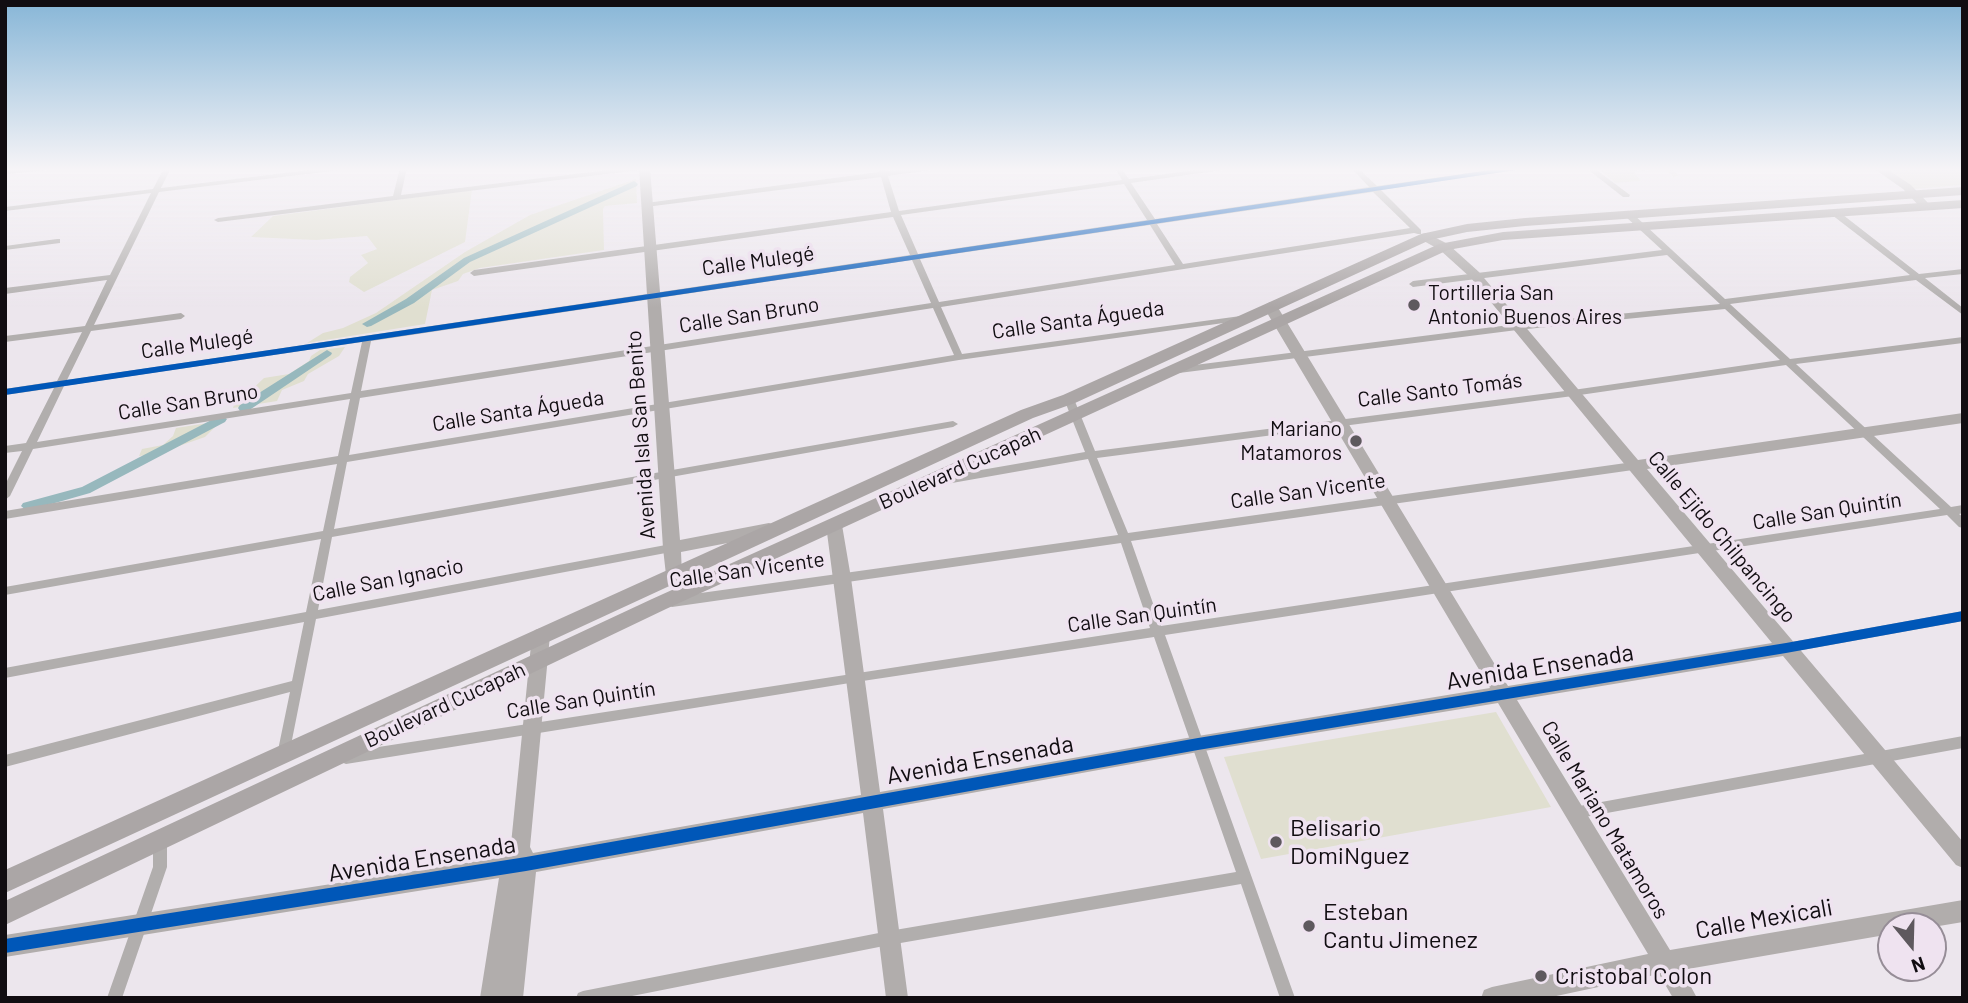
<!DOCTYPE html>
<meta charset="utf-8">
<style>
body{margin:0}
#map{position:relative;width:1968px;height:1003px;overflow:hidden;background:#ece6ed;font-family:Barlow,sans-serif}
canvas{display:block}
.frame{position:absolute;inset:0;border:7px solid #110d11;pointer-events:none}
.north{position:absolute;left:1877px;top:912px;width:70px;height:70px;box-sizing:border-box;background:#efe3f0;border:2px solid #968d97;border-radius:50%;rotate:161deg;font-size:19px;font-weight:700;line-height:28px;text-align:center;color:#110d11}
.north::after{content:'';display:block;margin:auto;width:24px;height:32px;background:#5e595e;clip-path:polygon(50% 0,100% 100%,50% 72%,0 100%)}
</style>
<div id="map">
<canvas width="1968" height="1003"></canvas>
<div class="frame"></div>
<div class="north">N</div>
</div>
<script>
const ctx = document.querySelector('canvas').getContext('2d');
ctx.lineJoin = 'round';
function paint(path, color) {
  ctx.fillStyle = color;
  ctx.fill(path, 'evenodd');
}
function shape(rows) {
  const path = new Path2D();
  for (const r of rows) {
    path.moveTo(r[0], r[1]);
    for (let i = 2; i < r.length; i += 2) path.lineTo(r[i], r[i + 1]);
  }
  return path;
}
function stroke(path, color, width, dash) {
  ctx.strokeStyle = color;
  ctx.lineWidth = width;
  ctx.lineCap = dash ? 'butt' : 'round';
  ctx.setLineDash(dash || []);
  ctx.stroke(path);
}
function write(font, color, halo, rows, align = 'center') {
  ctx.font = font + ' Barlow,sans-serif';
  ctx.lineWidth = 7;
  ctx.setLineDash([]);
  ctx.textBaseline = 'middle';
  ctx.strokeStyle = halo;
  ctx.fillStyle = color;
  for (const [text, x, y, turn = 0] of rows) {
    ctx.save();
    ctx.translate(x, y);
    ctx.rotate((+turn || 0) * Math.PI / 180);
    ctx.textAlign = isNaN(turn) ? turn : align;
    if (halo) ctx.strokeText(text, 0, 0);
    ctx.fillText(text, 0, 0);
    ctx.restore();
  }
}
const green = shape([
 [1598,168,1681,168,1672,169,1679,176,1673,177,1665,169,1633,171,1641,181,1615,183],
 [1883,168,1963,168,1963,185,1914,189],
 [636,179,637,203,605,206,603,209,604,250,480,268,463,274,458,281,432,290,425,324,307,343,323,333,343,328,376,313,465,252,530,215],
 [472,190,465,242,364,292,349,282,350,277,368,263,361,255,377,249,367,236,316,240,251,237,273,216],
 [345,347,339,356,308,374,304,381,282,390,277,401,233,408,237,395,247,394,264,378,289,374,309,361,311,356,320,350],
 [221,421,205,437,156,454,139,456,142,449,163,445,173,436,176,428],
 [1496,712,1551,807,1261,859,1224,757]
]);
const canal = shape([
 [634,181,638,184,637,186,470,262,414,303,371,326,367,327,362,324,406,299,464,258,634,181],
 [327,350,332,353,331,355,248,411,240,411,238,408,240,405,327,350],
 [221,415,227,419,225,422,90,493,27,511,21,506,23,503,82,487,221,415]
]);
const street = shape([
 [29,168,51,168,47,170,5,174,5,170,29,168],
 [164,168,171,168,161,188,326,168,344,168,340,170,159,192,94,325,181,313,185,316,181,319,91,331,67,380,910,255,893,217,474,276,470,273,474,270,891,212,881,177,646,207,642,205,646,203,879,172,879,168,885,168,887,171,917,168,934,168,930,170,888,176,899,211,1122,180,1115,168,1121,168,1129,179,1210,168,1225,168,1222,170,1131,183,1155,219,1369,187,1351,168,1358,168,1377,186,1504,168,1520,168,1516,170,1381,190,1421,230,1421,234,1418,234,1414,233,941,307,962,354,1248,315,1249,317,1245,320,959,360,347,462,334,529,953,421,958,424,953,427,332,537,318,610,671,544,675,545,676,548,675,551,671,552,316,619,289,755,288,759,283,761,278,759,277,755,290,692,5,767,5,755,292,681,304,622,5,678,5,668,306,612,321,539,5,595,5,587,323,531,337,464,5,519,5,511,338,456,350,399,33,449,10,496,5,500,5,485,22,451,5,453,5,446,26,443,54,388,5,395,5,389,57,381,82,332,5,342,5,336,85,326,107,280,5,294,5,288,110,275,151,193,5,211,5,207,153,189,164,168],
 [1124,184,1147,220,918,254,901,215,1124,184],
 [1373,192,1410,228,1183,264,1157,224,1373,192],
 [1150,225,1175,265,939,302,920,259,1150,225],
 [912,260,931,303,361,391,371,341,912,260],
 [933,308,954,355,349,455,360,398,933,308],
 [362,342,351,393,37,442,64,386,362,342],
 [400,168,407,168,401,195,625,168,643,168,639,170,218,222,214,220,218,218,393,196,400,168],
 [1586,168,1594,168,1630,195,1629,197,1623,197,1586,168],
 [1832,211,1838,211,1919,274,1963,269,1963,274,1925,278,1963,308,1963,315,1916,280,1730,304,1790,359,1963,337,1963,343,1796,364,1951,507,1963,505,1963,513,1959,514,1963,517,1963,528,1959,527,1947,515,1165,635,1295,998,1280,998,1241,884,889,945,622,998,576,998,578,993,583,991,889,931,1236,872,1154,637,856,682,346,764,341,762,340,758,341,754,346,752,1150,628,1121,543,672,607,668,605,666,602,668,599,672,597,1118,535,1088,459,935,486,930,482,935,478,1085,452,1064,399,1069,396,1074,399,1095,451,1573,390,1780,360,1725,309,1517,330,1179,373,1174,370,1179,367,1517,324,1720,304,1667,255,1413,287,1409,284,1413,281,1662,250,1626,217,1626,213,1632,213,1725,299,1910,275,1832,215,1832,211],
 [1786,365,1940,509,1161,626,1131,541,1633,470,1638,466,1633,462,1128,533,1097,458,1573,396,1786,365],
 [57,239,60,239,60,243,5,250,5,246,57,239],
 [1963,611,1963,621,1786,653,1782,651,1780,648,1782,645,1786,643,1963,611],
 [1963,736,1963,748,1574,819,1569,817,1567,813,1569,809,1574,807,1963,736],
 [160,833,165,834,167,839,167,867,122,998,107,998,153,867,153,839,155,834,160,833]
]);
const secondary = shape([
 [639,168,650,168,680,540,769,523,775,525,777,529,775,533,769,535,681,552,682,575,680,580,674,582,668,580,666,575,663,548,639,168],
 [1873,168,1885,168,1911,185,1930,205,1930,209,1922,209,1903,189,1873,168],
 [1426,233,1448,244,1479,272,1638,460,1963,413,1963,423,1647,469,1963,842,1963,868,1956,865,1783,656,1517,700,1670,950,1963,900,1963,922,1933,927,1891,926,1891,934,1682,970,1697,998,1673,998,1659,974,1547,998,1481,998,1484,990,1492,987,1648,954,1498,703,1198,752,883,809,908,998,886,998,863,813,536,872,523,998,480,998,499,878,5,957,5,935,504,857,511,844,532,635,535,630,541,628,547,630,550,635,530,847,533,853,861,795,826,525,828,521,834,519,840,521,842,525,851,578,880,792,1198,736,1490,688,1263,306,1270,302,1277,306,1508,686,1772,643,1471,278,1440,250,1422,240,1422,234,1426,233]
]);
const primary = shape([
 [1963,187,1963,195,1525,226,1467,232,1430,240,1075,403,1033,418,5,893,5,870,1021,410,1063,395,1421,234,1467,224,1525,218,1963,187],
 [1963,200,1963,208,1503,240,1448,250,666,609,5,925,5,901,652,599,1439,244,1503,232,1963,200]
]);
const cycleway = shape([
 [1504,168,1520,168,1516,170,5,395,5,389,1504,168],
 [1963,611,1963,621,1786,653,1198,750,526,871,5,953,5,939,526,857,1198,738,1786,643,1963,611]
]);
const markers = [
 [1414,305,7,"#5e595e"],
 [1356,441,7,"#5e595e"],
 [1276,842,7,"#5e595e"],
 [1309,926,7,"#5e595e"],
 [1541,976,7,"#5e595e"]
];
const streetNames = [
 ["Calle Mulegé",758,261,-8],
 ["Calle San Bruno",749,315,-9],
 ["Calle Santa Águeda",1078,320,-8],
 ["Calle Mulegé",197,344,-8],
 ["Calle Santo Tomás",1440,390,-7],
 ["Calle San Bruno",188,402,-9],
 ["Calle Santa Águeda",518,411,-9],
 ["Avenida Isla San Benito",641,435,-94],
 ["Boulevard Cucapah",960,468,-24],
 ["Calle San Vicente",1308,491,-8],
 ["Calle San Quintín",1827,511,-9],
 ["Calle Ejido Chilpancingo",1722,537,50],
 ["Calle San Vicente",747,570,-8],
 ["Calle San Ignacio",388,580,-11],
 ["Calle San Quintín",1142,615,-8],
 ["Calle San Quintín",581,700,-9],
 ["Boulevard Cucapah",445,705,-25],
 ["Calle Mariano Matamoros",1605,820,59]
];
const poiNames = [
 ["Tortilleria San",1428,293],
 ["Antonio Buenos Aires",1428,317],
 ["Mariano",1342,429,"right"],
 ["Matamoros",1342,453,"right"]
];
const nearStreetnames = [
 ["Avenida Ensenada",1540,667,-9],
 ["Avenida Ensenada",980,760,-10],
 ["Avenida Ensenada",422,859,-9],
 ["Calle Mexicali",1764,919,-10]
];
const nearPoinames = [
 ["Belisario",1290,828],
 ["DomiNguez",1290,856],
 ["Esteban",1323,912],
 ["Cantu Jimenez",1323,940],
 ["Cristobal Colon",1555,976]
];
paint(green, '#e0dfd0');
paint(canal, '#97b8bd');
paint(street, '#b1aead');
paint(secondary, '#b1adac');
paint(primary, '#aba6a6');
paint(cycleway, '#0057b8');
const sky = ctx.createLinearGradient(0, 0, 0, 308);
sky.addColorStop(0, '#87b6d7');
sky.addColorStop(0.55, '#f6f4f7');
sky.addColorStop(1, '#f6f4f700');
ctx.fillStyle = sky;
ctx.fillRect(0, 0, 1968, 308);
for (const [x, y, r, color] of markers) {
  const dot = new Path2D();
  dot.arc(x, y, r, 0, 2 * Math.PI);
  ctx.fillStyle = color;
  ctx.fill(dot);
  stroke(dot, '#efe3f0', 2.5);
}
write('21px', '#110d11', '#efe3f0', streetNames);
write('21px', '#110d11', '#efe3f0', poiNames, 'left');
write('24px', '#110d11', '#efe3f0', nearStreetnames);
write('24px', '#110d11', '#efe3f0', nearPoinames, 'left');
</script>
